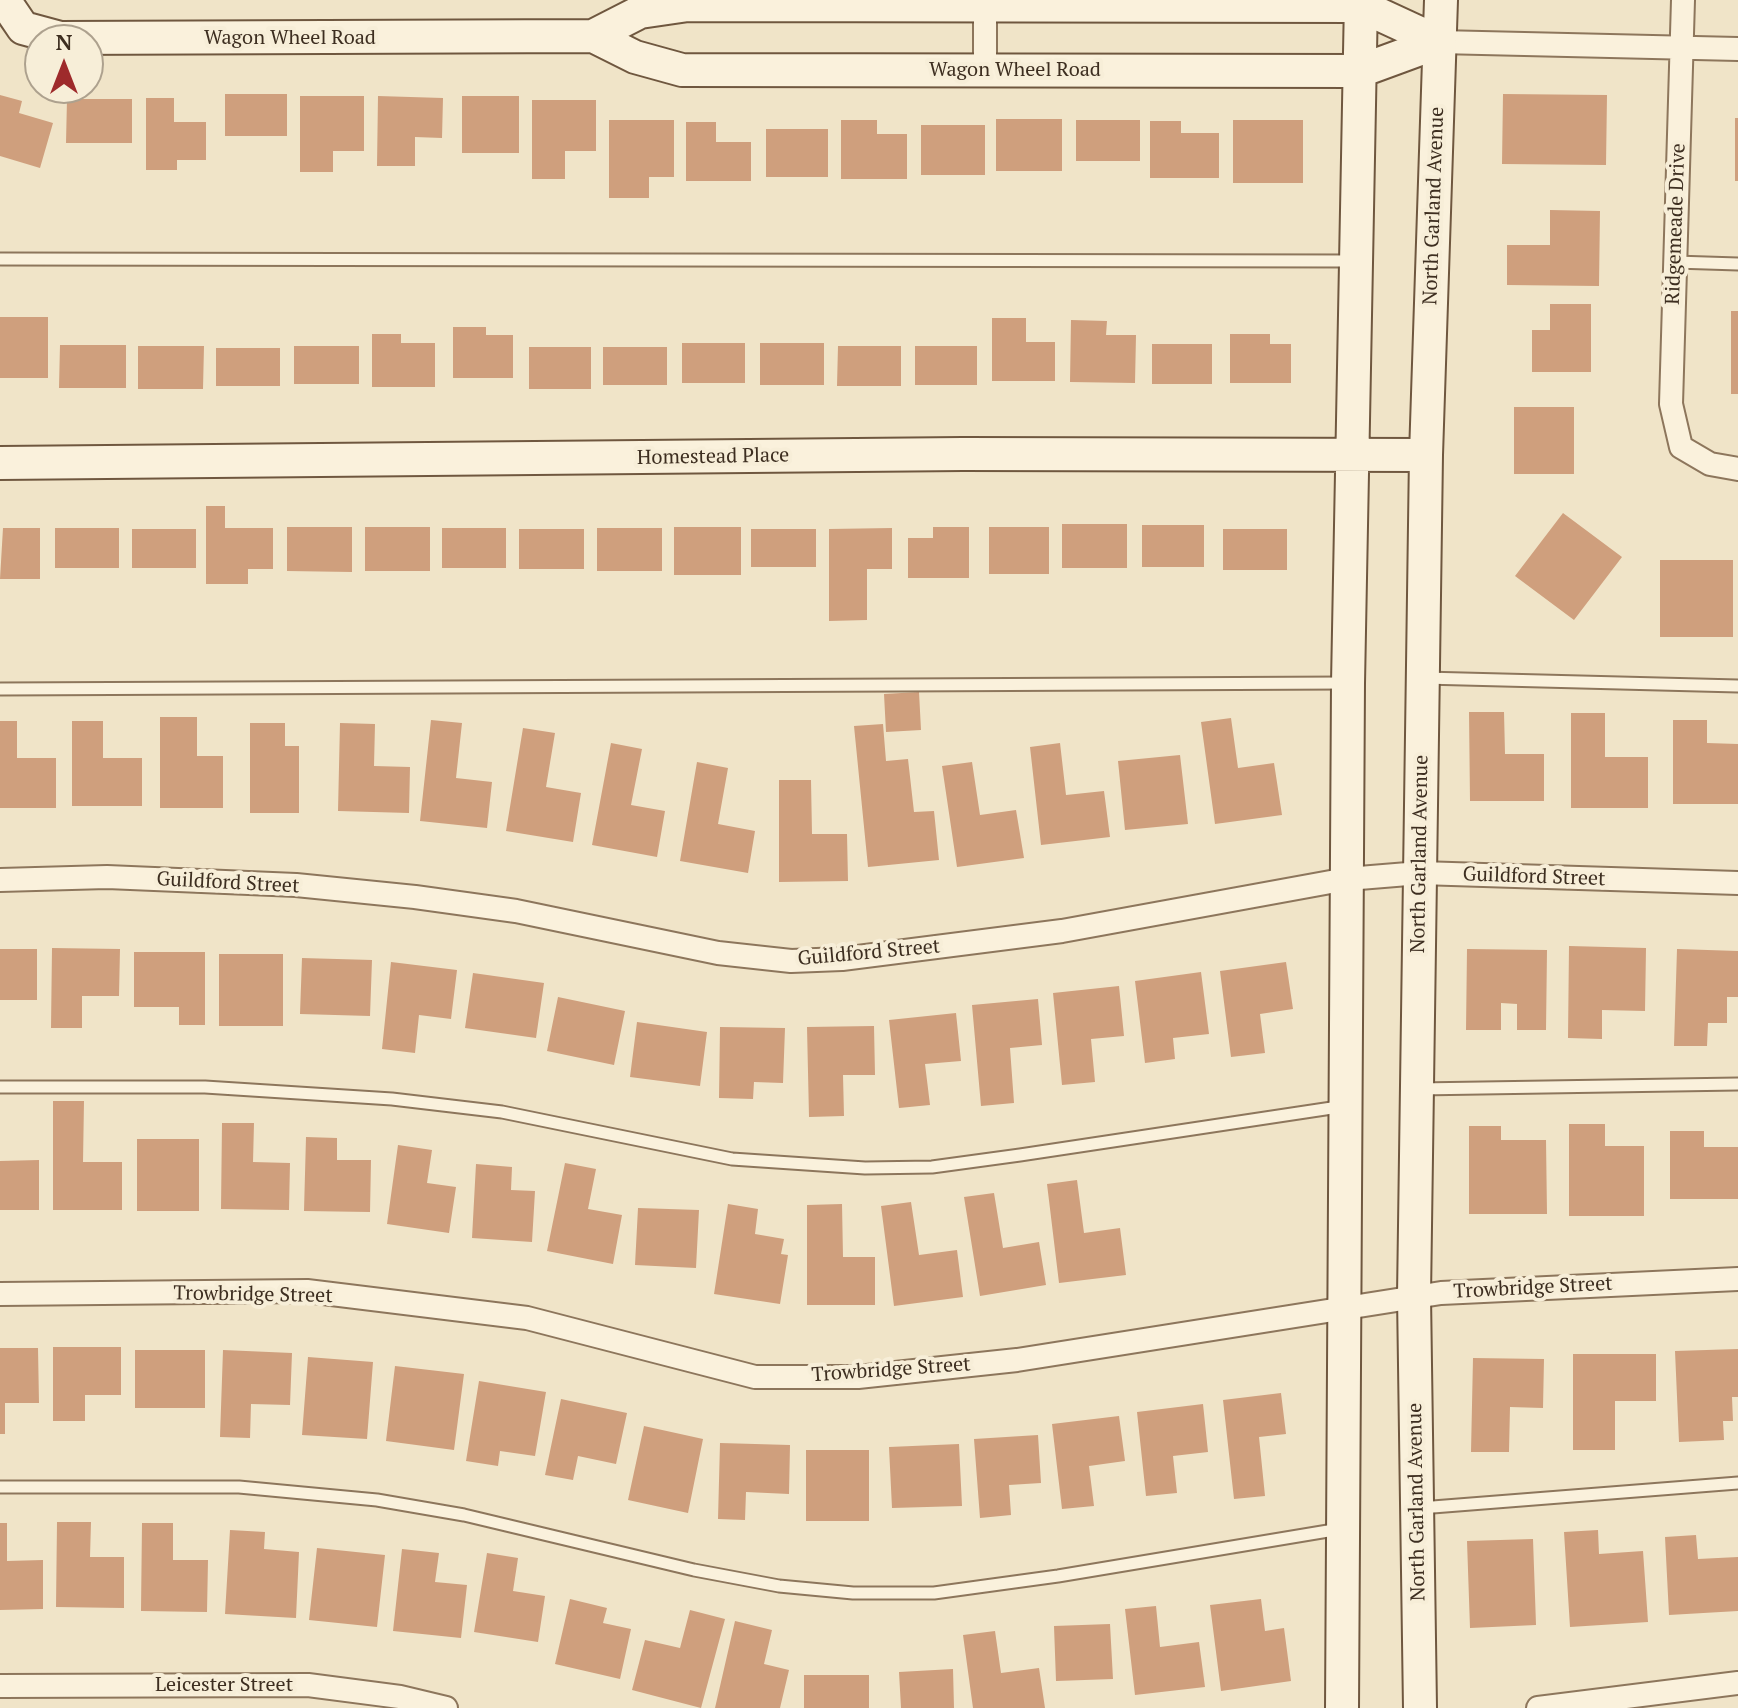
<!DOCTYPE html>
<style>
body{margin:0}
#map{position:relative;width:1738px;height:1708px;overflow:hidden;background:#f0e4c8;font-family:"PT Serif",serif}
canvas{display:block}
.north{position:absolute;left:24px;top:24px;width:80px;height:80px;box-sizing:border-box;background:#f7eed8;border:2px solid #ada18e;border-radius:50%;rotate:0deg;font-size:22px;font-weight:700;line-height:32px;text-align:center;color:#3d2e20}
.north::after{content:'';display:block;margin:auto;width:28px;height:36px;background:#9e2a2b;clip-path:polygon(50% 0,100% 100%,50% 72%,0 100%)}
</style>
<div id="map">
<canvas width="1738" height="1708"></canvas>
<div class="north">N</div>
</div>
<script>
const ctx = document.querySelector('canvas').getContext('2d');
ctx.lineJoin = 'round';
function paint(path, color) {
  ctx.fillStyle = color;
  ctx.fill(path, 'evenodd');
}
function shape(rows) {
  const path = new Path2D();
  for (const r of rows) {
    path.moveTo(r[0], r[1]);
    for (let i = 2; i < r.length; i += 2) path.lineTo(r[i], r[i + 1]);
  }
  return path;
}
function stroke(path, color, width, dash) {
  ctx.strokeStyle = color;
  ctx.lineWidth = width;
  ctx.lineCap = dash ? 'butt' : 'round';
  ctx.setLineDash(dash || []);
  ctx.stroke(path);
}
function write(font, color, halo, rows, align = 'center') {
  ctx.font = font + ' "PT Serif",serif';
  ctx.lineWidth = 8;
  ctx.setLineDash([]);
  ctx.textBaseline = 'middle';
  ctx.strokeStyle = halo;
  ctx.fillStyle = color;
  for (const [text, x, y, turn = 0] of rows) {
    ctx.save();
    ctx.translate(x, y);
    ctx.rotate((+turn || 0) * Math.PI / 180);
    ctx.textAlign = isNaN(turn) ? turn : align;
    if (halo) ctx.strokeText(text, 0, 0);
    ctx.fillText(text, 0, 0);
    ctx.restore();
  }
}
const building = shape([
 [225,94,287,94,287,136,225,136],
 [1503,94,1607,95,1606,165,1502,164],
 [0,95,22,101,19,113,53,123,40,168,0,156],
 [300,96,364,96,364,151,333,151,333,172,300,172],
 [378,96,443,98,442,138,415,137,415,166,377,166],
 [462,96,519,96,519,153,462,153],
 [146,98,174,98,174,122,206,122,206,160,177,160,177,170,146,170],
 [67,99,132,99,132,143,66,143],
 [532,100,596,100,596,151,565,151,565,179,532,179],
 [1735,118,1738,118,1738,181,1735,181],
 [996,119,1062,119,1062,171,996,171],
 [609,120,674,120,674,177,649,177,649,198,609,198],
 [841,120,877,120,877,134,907,134,907,179,841,179],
 [1076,120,1140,120,1140,161,1076,161],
 [1233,120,1303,120,1303,183,1233,183],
 [1150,121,1181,121,1181,133,1219,133,1219,178,1150,178],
 [686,122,716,122,716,142,751,142,751,181,686,181],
 [921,125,985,125,985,175,921,175],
 [766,129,828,129,828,177,766,177],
 [1550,210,1600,211,1599,286,1507,285,1507,245,1550,245],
 [1550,304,1591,304,1591,372,1532,372,1532,330,1550,330],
 [1731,311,1738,311,1738,394,1731,394],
 [0,317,48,317,48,378,0,378],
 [992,318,1026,318,1026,342,1055,342,1055,381,992,381],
 [1071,320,1107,321,1106,335,1136,335,1135,383,1070,382],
 [453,327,486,327,486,335,513,335,513,378,453,378],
 [372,334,401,334,401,343,435,343,435,387,372,387],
 [1230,334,1270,334,1270,344,1291,344,1291,383,1230,383],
 [682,343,745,343,745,383,682,383],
 [760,343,824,343,824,385,760,385],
 [1152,344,1212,344,1212,384,1152,384],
 [60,345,126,345,126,388,59,388],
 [138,346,204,346,203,389,138,389],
 [294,346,359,346,359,384,294,384],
 [838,346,901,346,901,386,837,386],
 [915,346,977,346,977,385,915,385],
 [529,347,591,347,591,389,529,389],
 [603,347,667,347,667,385,603,385],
 [216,348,280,348,280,386,216,386],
 [1514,407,1574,407,1574,474,1514,474],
 [206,506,225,506,225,528,273,528,273,569,248,569,248,584,206,584],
 [1563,513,1622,557,1574,620,1515,576],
 [1062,524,1127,524,1127,568,1062,568],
 [1142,525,1204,525,1204,567,1142,567],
 [287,527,352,527,352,572,287,571],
 [365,527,430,527,430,571,365,571],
 [674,527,741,527,741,575,674,575],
 [933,527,969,527,969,578,908,578,908,538,933,538],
 [989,527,1049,527,1049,574,989,574],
 [3,528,40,528,40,579,0,579],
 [55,528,119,528,119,568,55,568],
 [442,528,506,528,506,568,442,568],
 [597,528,662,528,662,571,597,571],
 [892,528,892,569,867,569,867,620,829,621,829,529],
 [132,529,196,529,196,568,132,568],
 [519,529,584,529,584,569,519,569],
 [751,529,816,529,816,567,751,567],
 [1223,529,1287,529,1287,570,1223,570],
 [1660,560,1733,560,1733,637,1660,637],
 [919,692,921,730,886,732,884,694],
 [1469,712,1504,712,1505,754,1544,754,1544,801,1470,801],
 [1571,713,1605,713,1605,757,1648,757,1648,808,1571,808],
 [160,717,197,717,197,756,223,756,223,808,160,808],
 [1231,718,1238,768,1274,763,1282,815,1215,824,1201,722],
 [431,720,462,723,456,778,492,782,487,828,420,821],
 [1673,720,1707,720,1707,743,1738,744,1738,804,1673,804],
 [0,721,17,721,17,758,56,758,56,808,0,808],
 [72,721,103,721,103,758,142,758,142,806,72,806],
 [250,723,285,723,285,746,299,746,299,813,250,813],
 [340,723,375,724,374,766,410,767,409,813,338,811],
 [883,724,886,761,908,759,914,812,934,811,939,860,868,867,854,726],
 [523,728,555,733,546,787,581,793,573,842,506,831],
 [611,743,642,749,631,805,665,811,657,857,592,845],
 [1060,743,1066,795,1104,791,1110,837,1041,845,1030,747],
 [1180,755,1188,824,1125,830,1118,761],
 [697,762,728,768,718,824,755,831,748,873,680,861],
 [972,762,980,815,1016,810,1024,858,957,867,942,766],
 [779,780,811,780,812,834,847,834,848,881,779,882],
 [1569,946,1646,948,1645,1011,1602,1010,1602,1039,1568,1038],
 [52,948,120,949,119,996,82,996,82,1028,51,1028],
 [0,949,37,949,37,1000,0,1000],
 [1467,949,1547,950,1546,1030,1517,1030,1517,1004,1501,1003,1501,1030,1466,1030],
 [1677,949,1738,951,1738,997,1727,997,1727,1023,1708,1023,1707,1046,1674,1046],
 [134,952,205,952,205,1025,179,1025,179,1007,134,1007],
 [219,954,283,954,283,1026,219,1026],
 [302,958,372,960,370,1016,300,1014],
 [391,962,457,970,451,1019,419,1015,415,1053,382,1049],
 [1286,962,1293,1009,1260,1014,1265,1053,1231,1057,1220,971],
 [1201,972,1209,1034,1173,1038,1175,1059,1145,1063,1135,981],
 [473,973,544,983,536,1038,465,1028],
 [1119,986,1124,1036,1091,1039,1095,1082,1062,1085,1053,993],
 [558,997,625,1011,614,1065,547,1051],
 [1038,999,1042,1045,1010,1048,1014,1103,981,1106,972,1005],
 [956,1013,961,1061,925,1064,930,1105,899,1108,889,1020],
 [637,1022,707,1032,700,1086,630,1077],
 [874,1026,875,1075,843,1075,844,1116,809,1117,807,1027],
 [720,1027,785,1028,783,1083,754,1082,753,1099,719,1098],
 [53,1101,84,1101,83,1162,122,1162,122,1210,53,1210],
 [222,1123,254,1123,253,1162,290,1163,289,1210,221,1209],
 [1569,1124,1605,1124,1605,1146,1644,1146,1644,1216,1569,1216],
 [1469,1126,1501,1126,1501,1140,1546,1140,1547,1214,1469,1214],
 [1670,1131,1704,1131,1704,1147,1738,1147,1738,1199,1670,1199],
 [306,1137,337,1138,337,1160,371,1160,370,1212,304,1211],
 [137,1139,199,1139,199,1211,137,1211],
 [398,1145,432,1150,427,1183,456,1187,449,1233,387,1224],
 [39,1160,39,1210,0,1210,0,1161],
 [565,1163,596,1169,588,1209,622,1215,613,1264,547,1251],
 [476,1164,512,1167,511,1190,535,1191,532,1242,472,1238],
 [1077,1180,1084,1233,1120,1228,1126,1275,1059,1283,1047,1184],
 [994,1193,1003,1248,1039,1242,1046,1285,980,1296,964,1197],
 [911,1202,919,1255,957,1250,963,1297,894,1306,881,1206],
 [728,1204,758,1209,755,1234,784,1239,781,1254,788,1255,780,1304,714,1294],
 [842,1204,843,1257,875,1257,875,1305,807,1305,807,1205],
 [638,1208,699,1210,696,1268,635,1265],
 [53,1347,121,1347,121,1395,85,1395,85,1421,53,1421],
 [0,1348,38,1348,39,1403,5,1403,5,1434,0,1434],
 [1738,1349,1738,1397,1732,1397,1733,1421,1723,1421,1724,1440,1679,1442,1675,1351],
 [135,1350,205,1350,205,1408,135,1408],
 [223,1350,292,1353,290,1405,251,1404,250,1438,220,1437],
 [1573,1354,1656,1354,1656,1401,1615,1401,1615,1450,1573,1450],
 [308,1357,373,1362,367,1439,302,1435],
 [1473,1358,1544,1359,1543,1408,1510,1407,1509,1452,1471,1452],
 [395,1366,464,1374,454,1450,386,1441],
 [479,1381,546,1392,535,1456,500,1451,498,1466,466,1461],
 [1281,1393,1286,1434,1259,1437,1265,1496,1234,1499,1223,1400],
 [561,1399,627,1413,616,1464,578,1456,573,1480,545,1475],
 [1203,1404,1208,1452,1173,1456,1177,1493,1146,1496,1137,1412],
 [1119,1416,1125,1461,1089,1466,1094,1506,1062,1509,1052,1424],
 [644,1426,703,1439,688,1513,628,1500],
 [1038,1435,1041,1483,1009,1485,1011,1515,980,1518,974,1439],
 [720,1443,790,1445,789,1494,746,1492,745,1520,718,1519],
 [959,1444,962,1506,892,1508,889,1447],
 [806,1450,869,1450,869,1521,806,1521],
 [57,1522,91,1522,90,1557,124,1557,124,1608,56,1607],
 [0,1523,7,1523,7,1561,43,1560,43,1609,0,1610],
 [142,1523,173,1523,173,1560,208,1560,207,1612,141,1611],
 [230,1530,265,1532,264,1549,299,1552,296,1618,225,1614],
 [1598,1530,1599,1554,1643,1551,1648,1622,1570,1627,1564,1532],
 [1696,1535,1698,1559,1738,1557,1738,1611,1669,1615,1665,1537],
 [1533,1539,1536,1625,1470,1628,1467,1541],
 [317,1548,385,1555,377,1627,309,1620],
 [402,1549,439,1553,435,1582,467,1585,461,1638,393,1631],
 [487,1553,518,1558,513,1591,545,1596,538,1642,474,1632],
 [570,1599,607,1608,603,1623,631,1629,620,1679,555,1664],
 [1261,1599,1265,1631,1284,1628,1291,1681,1221,1691,1210,1605],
 [1156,1606,1160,1647,1199,1642,1205,1687,1135,1695,1125,1609],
 [690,1610,725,1619,701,1708,632,1690,645,1640,680,1648],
 [735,1621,772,1630,764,1664,789,1670,780,1708,715,1708],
 [1110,1624,1113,1679,1056,1681,1054,1626],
 [995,1631,1001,1673,1039,1668,1045,1708,973,1708,963,1635],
 [953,1669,954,1708,901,1708,899,1672],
 [804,1675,869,1675,869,1708,804,1708]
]);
const lane = shape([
 [0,259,1352,261],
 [1675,262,1738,264],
 [1424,678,1738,686],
 [0,689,1347,683],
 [0,1087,205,1087,392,1099,502,1112,732,1159,865,1168,932,1167,1020,1155,1345,1106],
 [1418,1089,1738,1084],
 [0,1487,239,1487,377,1500,464,1515,694,1570,779,1586,853,1593,934,1593,1058,1576,1340,1529],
 [1420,1508,1738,1483]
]);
const street = shape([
 [1683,0,1671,404,1681,447,1710,464,1738,469],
 [1439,42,1738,49],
 [985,69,985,5],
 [0,880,107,877,296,885,415,897,516,911,718,953,791,961,842,959,1062,931,1347,879,1420,873,1738,883],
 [0,1294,307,1291,527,1318,755,1377,858,1377,1017,1360,1441,1293,1738,1279],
 [0,1686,308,1685,400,1697,446,1708],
 [1538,1708,1738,1683]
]);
const secondary = shape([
 [4,0,23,28,60,38,593,36,640,12,688,5,1361,6,1439,42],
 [593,36,635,57,682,70,1360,71,1439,42],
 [0,463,963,454,1426,455],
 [1342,1708,1348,683,1361,0],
 [1420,1708,1414,1296,1426,455,1441,0]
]);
const streetNames = [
 ["Wagon Wheel Road",290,38],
 ["Wagon Wheel Road",1015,70],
 ["North Garland Avenue",1434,206,-88],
 ["Ridgemeade Drive",1676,224,-88],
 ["Homestead Place",713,457,-1],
 ["North Garland Avenue",1420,854,-89],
 ["Guildford Street",1534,877,2],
 ["Guildford Street",228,883,3],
 ["Guildford Street",869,953,-5],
 ["Trowbridge Street",1533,1288,-3],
 ["Trowbridge Street",253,1295,1],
 ["Trowbridge Street",891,1370,-4],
 ["North Garland Avenue",1417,1502,-91],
 ["Leicester Street",224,1685]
];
paint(building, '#cf9f7d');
stroke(lane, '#8d765c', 15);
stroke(street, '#8d765c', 26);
stroke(secondary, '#6f573f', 36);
stroke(lane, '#faf1dc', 11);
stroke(street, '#faf1dc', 22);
stroke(secondary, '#faf1dc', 32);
write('20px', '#3d2e20', '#f7eed8', streetNames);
</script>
